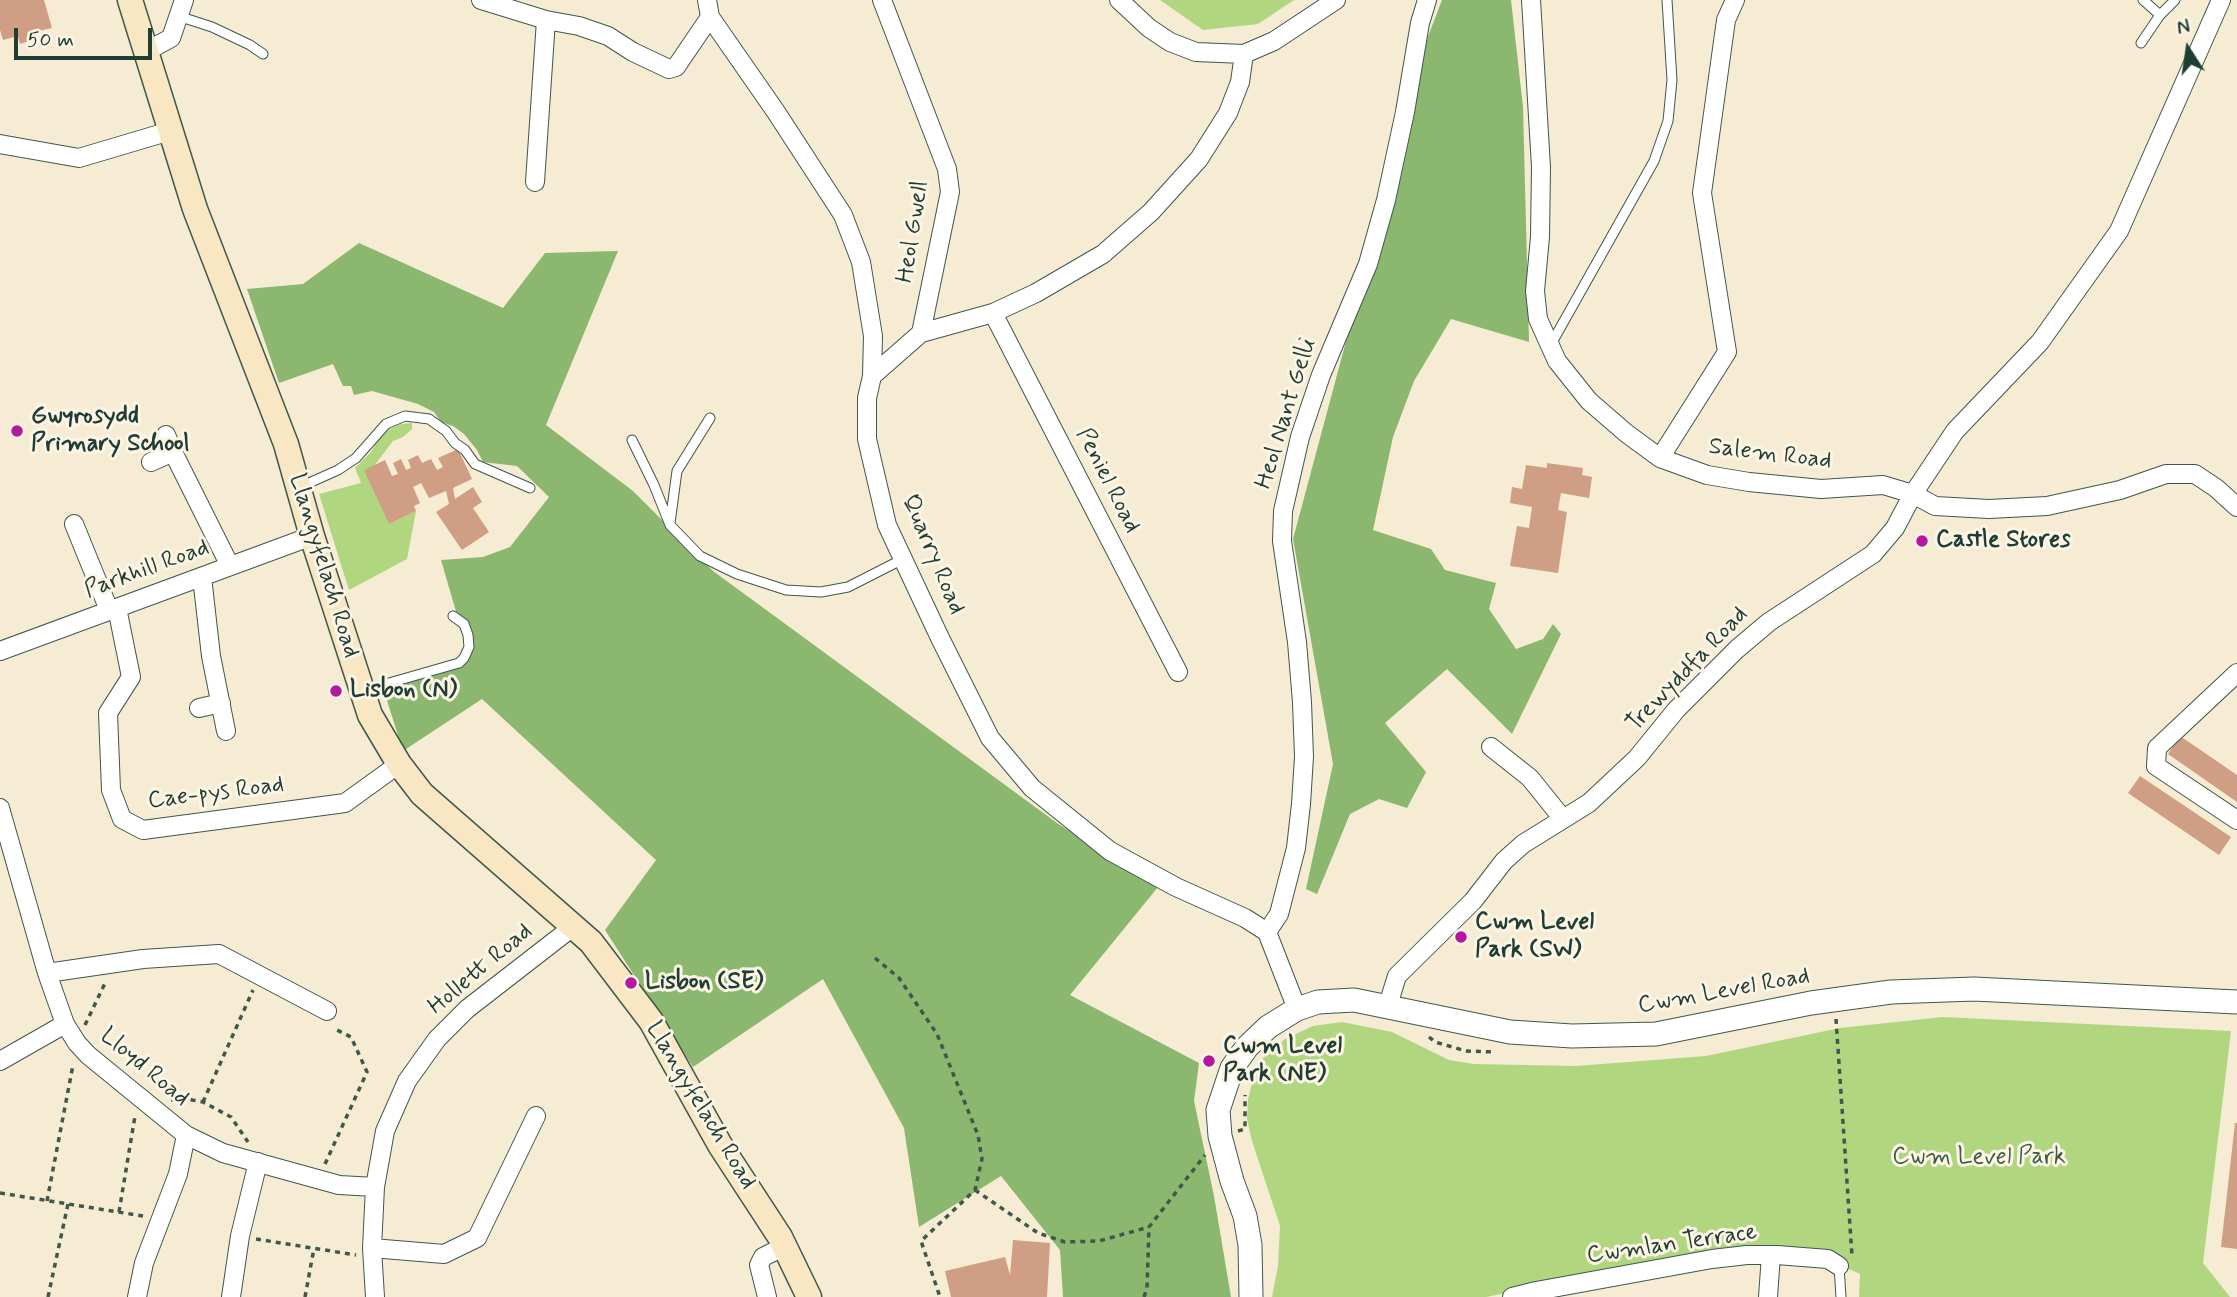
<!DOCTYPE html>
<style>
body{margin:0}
#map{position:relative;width:2237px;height:1297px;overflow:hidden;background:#f5ecd3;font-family:Mynerve,sans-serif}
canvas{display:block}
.north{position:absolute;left:2153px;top:14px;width:70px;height:70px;-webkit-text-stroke:5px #fcf5e5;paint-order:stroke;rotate:348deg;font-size:19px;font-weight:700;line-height:28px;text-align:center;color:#1f3d34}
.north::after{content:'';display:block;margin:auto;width:24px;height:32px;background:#1f3d34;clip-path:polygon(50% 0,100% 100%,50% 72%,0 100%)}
.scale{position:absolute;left:14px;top:28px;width:138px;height:32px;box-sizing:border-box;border:4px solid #1f3d34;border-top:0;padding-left:9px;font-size:21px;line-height:24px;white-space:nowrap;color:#1f3d34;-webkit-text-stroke:5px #fcf5e5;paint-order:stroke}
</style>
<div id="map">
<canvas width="2237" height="1297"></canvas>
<div class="north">N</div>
<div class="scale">50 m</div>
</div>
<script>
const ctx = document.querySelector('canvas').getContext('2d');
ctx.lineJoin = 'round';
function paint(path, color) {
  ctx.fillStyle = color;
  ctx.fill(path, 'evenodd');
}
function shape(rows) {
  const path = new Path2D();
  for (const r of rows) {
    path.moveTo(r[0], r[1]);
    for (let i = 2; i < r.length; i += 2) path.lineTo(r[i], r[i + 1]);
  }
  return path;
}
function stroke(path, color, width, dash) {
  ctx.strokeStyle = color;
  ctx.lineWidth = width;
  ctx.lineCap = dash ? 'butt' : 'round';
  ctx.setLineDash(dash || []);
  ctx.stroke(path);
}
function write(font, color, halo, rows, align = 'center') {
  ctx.font = font + ' Mynerve,sans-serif';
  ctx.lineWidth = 6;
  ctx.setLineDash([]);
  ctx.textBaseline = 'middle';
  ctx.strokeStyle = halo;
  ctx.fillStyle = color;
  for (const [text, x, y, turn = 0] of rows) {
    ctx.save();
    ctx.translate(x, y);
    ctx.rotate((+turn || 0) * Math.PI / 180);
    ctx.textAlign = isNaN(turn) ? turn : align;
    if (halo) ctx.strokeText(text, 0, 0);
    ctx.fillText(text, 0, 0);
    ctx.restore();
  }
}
const green = shape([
 [1160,0,1294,0,1258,24,1203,30],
 [412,423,412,429,403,437,393,441,374,466,389,524,416,511,407,559,349,590,319,494,361,483,355,468,371,452,378,439,391,428,402,424],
 [1943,1017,2231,1031,2203,1263,2230,1297,1859,1297,1860,1274,1849,1269,1827,1252,1565,1281,1486,1297,1272,1297,1278,1266,1280,1226,1252,1141,1247,1119,1248,1100,1253,1079,1263,1058,1285,1039,1313,1026,1342,1022,1392,1032,1449,1060,1474,1064,1576,1066,1706,1056,1840,1028]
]);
const forest = shape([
 [1442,0,1511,0,1523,107,1529,342,1451,319,1414,381,1393,437,1373,530,1431,549,1445,570,1496,583,1489,609,1516,649,1543,639,1553,624,1561,634,1512,734,1447,669,1385,723,1426,772,1407,808,1379,799,1350,814,1317,894,1306,889,1333,764,1293,539,1427,39],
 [359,243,503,308,545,253,618,251,546,425,633,491,713,571,1057,823,1158,887,1070,995,1199,1063,1194,1101,1214,1196,1231,1297,1063,1297,1060,1250,1001,1176,919,1227,904,1128,823,979,693,1067,605,930,656,860,482,699,403,751,383,688,463,666,467,662,471,644,457,615,441,560,483,557,510,547,549,497,517,466,483,462,477,450,464,434,453,426,441,422,434,412,418,404,372,391,354,395,351,386,343,386,333,364,279,383,247,289,303,284]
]);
const building = shape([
 [0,0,44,0,52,28,30,33,32,40,20,44,18,36,3,40,0,30],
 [458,449,472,479,453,488,455,499,473,487,482,502,473,508,489,532,462,550,436,512,449,504,446,491,429,498,421,483,413,487,420,503,414,506,416,511,389,524,364,470,385,460,392,476,398,474,393,463,401,459,406,470,411,468,408,460,418,455,422,463,431,459,437,470,443,467,438,458],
 [1547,463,1583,468,1582,475,1592,477,1589,498,1561,493,1558,510,1567,512,1558,573,1510,566,1517,526,1529,528,1532,507,1510,503,1512,487,1522,489,1526,465,1547,468],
 [2180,736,2237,775,2237,802,2168,754],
 [2140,776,2231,837,2219,855,2128,793],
 [2235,1123,2237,1123,2237,1249,2221,1247],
 [1013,1240,1050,1243,1047,1297,951,1297,945,1271,1005,1257,1010,1275]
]);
const path = shape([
 [875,958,899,978,937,1034,978,1135,982,1159,975,1190,921,1241,940,1297],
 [1836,1019,1852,1256],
 [85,1025,106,981],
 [1429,1037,1435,1042,1466,1051,1495,1052],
 [171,1100,181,1098,203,1102,231,1117,248,1142],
 [203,1102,253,990],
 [1238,1131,1245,1129,1245,1095],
 [325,1164,367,1072,351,1037,333,1028],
 [975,1190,1038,1233,1065,1242,1099,1241,1149,1227],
 [0,1193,143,1216],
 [47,1201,73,1065],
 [119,1212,135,1116],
 [256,1239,356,1255],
 [48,1297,68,1204],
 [305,1297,314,1248],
 [1144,1297,1147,1288,1149,1227,1205,1155]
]);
const service = shape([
 [2143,0,2160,15],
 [178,16,212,27,250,45,263,54],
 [2141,43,2160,15,2175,0],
 [1550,346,1654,161,1668,121,1672,80,1667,0],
 [632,440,654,485,670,525,700,556,737,574,786,590,821,592,848,587,903,559],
 [300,487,338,470,356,458,386,424,405,416,429,419,446,431,455,443,465,450,475,464,530,488],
 [670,523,677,471,710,418],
 [365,694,382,685,459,663,464,658,469,647,468,635,464,624,453,616],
 [1839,1266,1841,1297]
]);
const minor = shape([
 [481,0,546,20,579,26,608,36,633,52,669,69,676,67,710,17],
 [707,0,710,17,776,112,843,215,861,262,873,336,872,376,867,398,867,439,887,525,940,638,990,738,1032,788,1110,851,1176,887,1245,918,1267,932,1297,1009],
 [1119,0,1149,28,1170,42,1196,52,1244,54,1274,41,1336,0],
 [1531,0,1541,167,1540,237,1535,291,1538,319,1557,361,1589,401,1626,433,1660,458,1707,475,1749,482,1821,489,1883,485,1913,494,1935,506,1989,509,2047,506,2120,490,2166,474,2195,474,2216,488,2237,507],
 [145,52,171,38,184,0],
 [0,144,79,158,170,131],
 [535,182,546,20],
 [993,313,1178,672],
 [921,333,993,313,1036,293,1103,254,1151,212,1199,159,1228,113,1240,82,1244,54],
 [872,376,921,333,950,192,947,169,882,0],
 [166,435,173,452,230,566],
 [1660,458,1727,352,1702,193,1726,20,1735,0],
 [151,462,173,452],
 [74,524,109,610],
 [202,577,211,656,226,731],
 [117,608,131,677,108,713,111,790,122,819,143,830,345,803,399,764],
 [0,651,312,536],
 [2237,673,2157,748,2156,766,2237,820],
 [199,708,221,703],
 [1491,747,1530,778,1563,819],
 [0,808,47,973,65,1024,77,1043,88,1055,186,1135,223,1153,339,1185,375,1187],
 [1267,932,1279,914,1296,848,1301,804,1304,757,1302,702,1297,642,1282,541,1283,511,1300,437,1321,375,1368,264,1386,200,1405,112,1420,23,1427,0],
 [47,973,143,959,219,954,327,1011],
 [1388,1005,1397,976,1473,901,1504,861,1523,844,1589,803,1637,758,1676,710,1737,649,1769,622,1873,554,1895,528,1913,494,1955,431,2040,342,2119,231,2221,0],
 [0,1061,65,1024],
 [372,1248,444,1254,477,1238,536,1116],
 [137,1297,144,1263,178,1174,186,1135],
 [231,1297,240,1236,258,1162],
 [375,1297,372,1248,375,1187,385,1131,407,1081,437,1039,467,1009,574,926],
 [767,1297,759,1265,763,1257,785,1246],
 [1512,1297,1536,1291,1712,1259,1747,1255,1777,1255,1828,1259,1839,1266],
 [1768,1297,1771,1255]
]);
const tertiary = shape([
 [1251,1297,1250,1245,1245,1216,1232,1181,1220,1136,1218,1110,1232,1068,1247,1047,1268,1027,1297,1009,1318,1002,1354,1000,1510,1032,1572,1036,1656,1034,1811,1003,1891,992,1974,989,2237,1002]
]);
const secondary = shape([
 [130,0,195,209,286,444,312,536,370,715,399,764,422,794,591,942,651,1021,720,1145,780,1237,809,1297]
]);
const markers = [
 [17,431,7,"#b5179e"],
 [1922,541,7,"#b5179e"],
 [336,691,7,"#b5179e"],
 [1461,937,7,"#b5179e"],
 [631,983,7,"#b5179e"],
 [1209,1061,7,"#b5179e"]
];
const streetNames = [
 ["Heol Gwell",914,232,-81],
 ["Heol Nant Gelli",1287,414,-73],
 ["Salem Road",1770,455,7],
 ["Peniel Road",1107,481,63],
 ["Quarry Road",932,555,67],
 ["Llangyfelach Road",323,566,73],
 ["Parkhill Road",147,570,-20],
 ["Trewyddfa Road",1688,670,-46],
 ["Cae-pys Road",216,794,-7],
 ["Hollett Road",481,970,-40],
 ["Cwm Level Road",1724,992,-10],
 ["Lloyd Road",144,1068,40],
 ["Llangyfelach Road",700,1106,59],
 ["Cwmlan Terrace",1672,1245,-8]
];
const poiNames = [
 ["Gwyrosydd",31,417],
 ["Primary School",31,445],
 ["Castle Stores",1936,541],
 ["Lisbon (N)",350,691],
 ["Cwm Level",1475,923],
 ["Park (SW)",1475,951],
 ["Lisbon (SE)",645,983],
 ["Cwm Level",1223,1047],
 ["Park (NE)",1223,1075]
];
const parkNames = [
 ["Cwm Level Park",1979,1158]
];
paint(green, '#b0d680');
paint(forest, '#8cb76e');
paint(building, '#cf9e85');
stroke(service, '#3f574c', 11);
stroke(minor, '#3f574c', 20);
stroke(tertiary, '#3f574c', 25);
stroke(secondary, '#3f574c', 27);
stroke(path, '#3f574c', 3.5, [5, 5]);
stroke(service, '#fff', 9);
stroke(minor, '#fff', 18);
stroke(tertiary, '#fff', 23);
stroke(secondary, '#f9e7c3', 24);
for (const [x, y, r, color] of markers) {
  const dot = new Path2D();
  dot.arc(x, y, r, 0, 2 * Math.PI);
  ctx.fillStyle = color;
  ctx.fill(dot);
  stroke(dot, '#fcf5e5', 2.5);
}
write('24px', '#1f3d34', '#fcf5e5', streetNames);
write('bold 24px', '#1f3d34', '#fcf5e5', poiNames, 'left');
write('24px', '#3c5c43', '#fcf5e5', parkNames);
</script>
